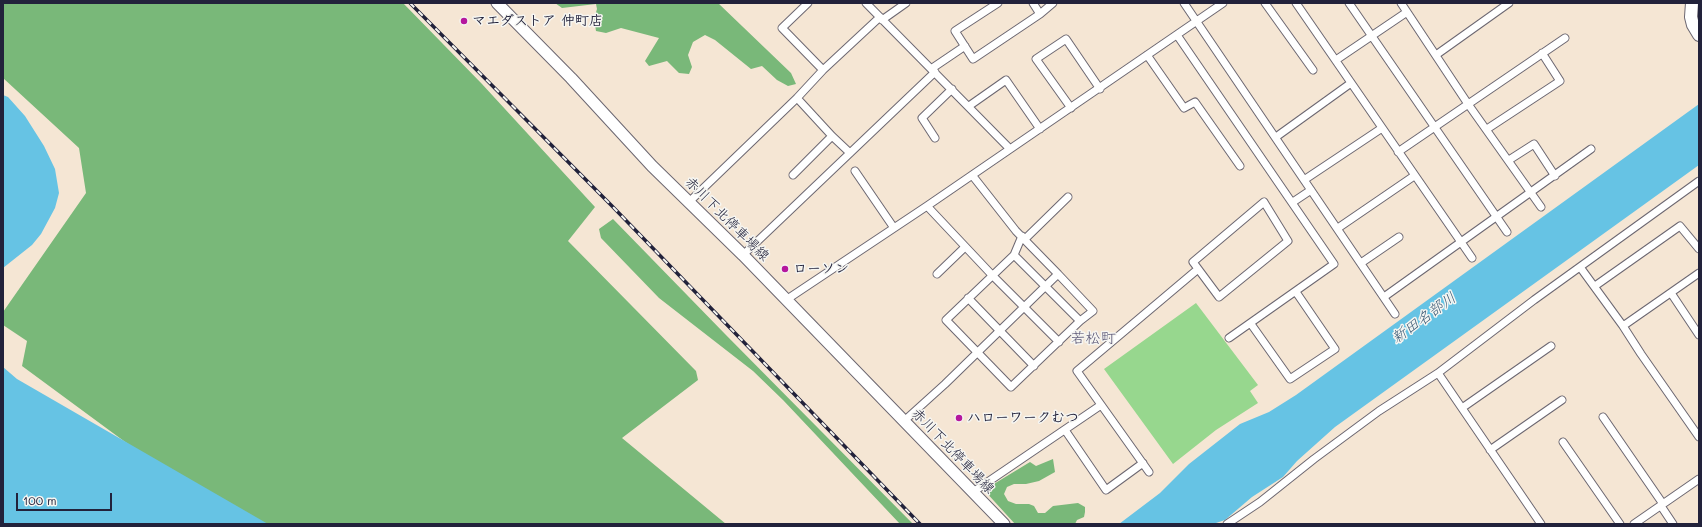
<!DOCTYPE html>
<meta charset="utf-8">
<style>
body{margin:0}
#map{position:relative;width:1702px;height:527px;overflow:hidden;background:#f5e6d4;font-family:Mali,sans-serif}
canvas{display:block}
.frame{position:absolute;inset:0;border:4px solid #22223b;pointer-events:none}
.scale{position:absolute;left:16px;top:493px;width:96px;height:18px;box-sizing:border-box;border:2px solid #22223b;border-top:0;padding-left:5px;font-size:12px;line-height:14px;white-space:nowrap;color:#22223b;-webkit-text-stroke:3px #f6f6f2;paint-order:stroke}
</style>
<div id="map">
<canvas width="1702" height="527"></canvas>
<div class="frame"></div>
<div class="scale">100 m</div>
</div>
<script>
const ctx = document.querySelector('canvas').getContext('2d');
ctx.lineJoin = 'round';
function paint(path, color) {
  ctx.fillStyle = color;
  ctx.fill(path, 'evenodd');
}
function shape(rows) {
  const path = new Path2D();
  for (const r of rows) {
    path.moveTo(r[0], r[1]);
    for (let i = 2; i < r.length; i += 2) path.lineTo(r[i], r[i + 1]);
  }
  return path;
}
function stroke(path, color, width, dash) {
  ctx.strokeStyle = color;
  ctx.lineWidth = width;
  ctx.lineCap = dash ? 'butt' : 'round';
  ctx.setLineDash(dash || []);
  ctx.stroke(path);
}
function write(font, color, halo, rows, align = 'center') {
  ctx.font = font + ' Mali,"Klee One",sans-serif';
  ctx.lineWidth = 3;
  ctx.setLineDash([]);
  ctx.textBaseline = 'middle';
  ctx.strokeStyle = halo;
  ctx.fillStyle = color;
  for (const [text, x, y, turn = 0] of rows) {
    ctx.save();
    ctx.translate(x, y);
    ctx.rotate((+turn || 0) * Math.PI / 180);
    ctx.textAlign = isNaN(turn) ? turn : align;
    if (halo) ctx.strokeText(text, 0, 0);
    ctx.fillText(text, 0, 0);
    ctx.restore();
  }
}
const green = shape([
 [1196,303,1258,385,1250,391,1258,403,1216,430,1173,464,1104,369]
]);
const forest = shape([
 [3,3,403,3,482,84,595,207,568,241,696,371,698,380,622,438,726,524,256,524,189,489,22,366,27,341,3,325,3,312,86,193,79,148,3,78],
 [555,3,718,3,791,73,796,84,788,86,777,80,762,66,751,69,715,40,705,35,693,42,688,55,692,67,689,74,679,73,667,61,649,66,645,61,659,38,621,28,606,33,596,31,594,19,597,9,596,4,562,8],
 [613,219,725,334,913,524,900,524,783,400,753,371,659,298,601,238,599,229],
 [1053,459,1055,472,1039,481,1026,484,1014,484,1007,487,1004,494,1008,501,1016,504,1029,504,1034,506,1038,513,1045,513,1053,506,1078,503,1085,507,1085,512,1084,517,1077,520,1075,524,1015,524,984,490,1030,462,1036,466]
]);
const water = shape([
 [3,95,8,97,25,116,44,146,55,169,59,193,55,208,41,234,32,245,3,268],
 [1699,104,1699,165,1335,427,1297,461,1283,477,1252,497,1225,520,1213,524,1119,524,1160,493,1189,464,1240,424,1269,412,1296,395],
 [3,367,17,379,268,524,3,524]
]);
const minor = shape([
 [808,3,782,28,823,70],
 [866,3,1010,149],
 [998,3,955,31,973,59,1040,14,1053,3],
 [1033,3,1040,14],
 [1184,3,1395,314],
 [1265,3,1313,70],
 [1296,3,1472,258],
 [1349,3,1507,232],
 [1401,3,1468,104,1541,207],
 [882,20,906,3],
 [1177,35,1334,264,1229,338],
 [1147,55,1184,108,1195,102,1240,166],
 [1436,55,1509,3],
 [1336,60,1407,12],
 [931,69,965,46],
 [797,98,832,136,850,153],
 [969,106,1006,80,1040,129],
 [1071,108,1036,59,1066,39,1100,89],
 [1487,129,1560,81,1542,53],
 [1276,137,1351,83],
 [935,138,922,118,952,89],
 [1398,152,1565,38],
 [1509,160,1534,144,1555,176],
 [855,171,894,228],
 [793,175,832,136],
 [1304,180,1382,128],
 [689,202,797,98,823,70,880,17],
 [1264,202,1288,241,1219,297,1193,262,1264,202],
 [1293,202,1311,190],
 [927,206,992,275,1059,342],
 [1338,228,1414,176],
 [1025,239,1068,197],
 [743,255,935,72],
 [1014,255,1022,236],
 [1361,263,1399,237],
 [1580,267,1623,326,1641,354,1699,437],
 [937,274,965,247],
 [1058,274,1093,311,1080,321,1011,387,946,320,1014,255,1080,321],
 [1595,286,1680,226,1699,249],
 [1671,293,1699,335],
 [1384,297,1591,149],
 [968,298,1034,366],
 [786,300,927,206,1223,3],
 [1251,324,1290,379,1335,349,1296,292],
 [1623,326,1699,273],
 [1438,373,1541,524],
 [1462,408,1551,346],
 [1603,417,1663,504],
 [904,421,945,384,1058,274,1016,231,972,175],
 [1065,430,1106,490,1143,463],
 [1563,442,1620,524],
 [1490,450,1562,400],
 [1149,472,1077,371,1198,269],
 [973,492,1101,405],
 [1661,506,1673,524],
 [1227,524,1260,502,1314,459,1379,411,1438,373,1534,300,1699,181],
 [1634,524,1699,479]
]);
const secondary = shape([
 [497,3,571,78,652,166,743,255,1004,524]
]);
const trunk = shape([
 [1692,3,1691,17,1693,25,1699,35]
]);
const rail = shape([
 [410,3,612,206,920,524]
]);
const markers = [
 [464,21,4,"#b5179e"],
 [785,269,4,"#b5179e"],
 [959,418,4,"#b5179e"]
];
const poiNames = [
 ["マエダストア 仲町店",472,21],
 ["ローソン",793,269],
 ["ハローワークむつ",967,418]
];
const streetNames = [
 ["赤川下北停車場線",727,219,45],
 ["赤川下北停車場線",953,451,46]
];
const waterNames = [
 ["新田名部川",1424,318,-36]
];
const neighbourhoodNames = [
 ["若松町",1093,338]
];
paint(green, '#97d78e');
paint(forest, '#79b879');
paint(water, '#66c3e4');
stroke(minor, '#6c6771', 9);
stroke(secondary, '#6c6771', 13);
stroke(trunk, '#6c6771', 14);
stroke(minor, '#fff', 7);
stroke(secondary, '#fff', 11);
stroke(trunk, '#fff', 12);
stroke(rail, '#22223b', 3.5);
stroke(rail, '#f6f6f2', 2, [6]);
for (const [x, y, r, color] of markers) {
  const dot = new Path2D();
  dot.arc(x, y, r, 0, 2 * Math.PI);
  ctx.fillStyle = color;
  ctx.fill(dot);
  stroke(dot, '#f6f6f2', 1.5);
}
write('bold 14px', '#22223b', '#f6f6f2', poiNames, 'left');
write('14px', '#22223b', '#f6f6f2', streetNames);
write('italic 15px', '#3a5a76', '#f6f6f2', waterNames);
write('15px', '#524d6e', '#f6f6f2', neighbourhoodNames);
</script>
